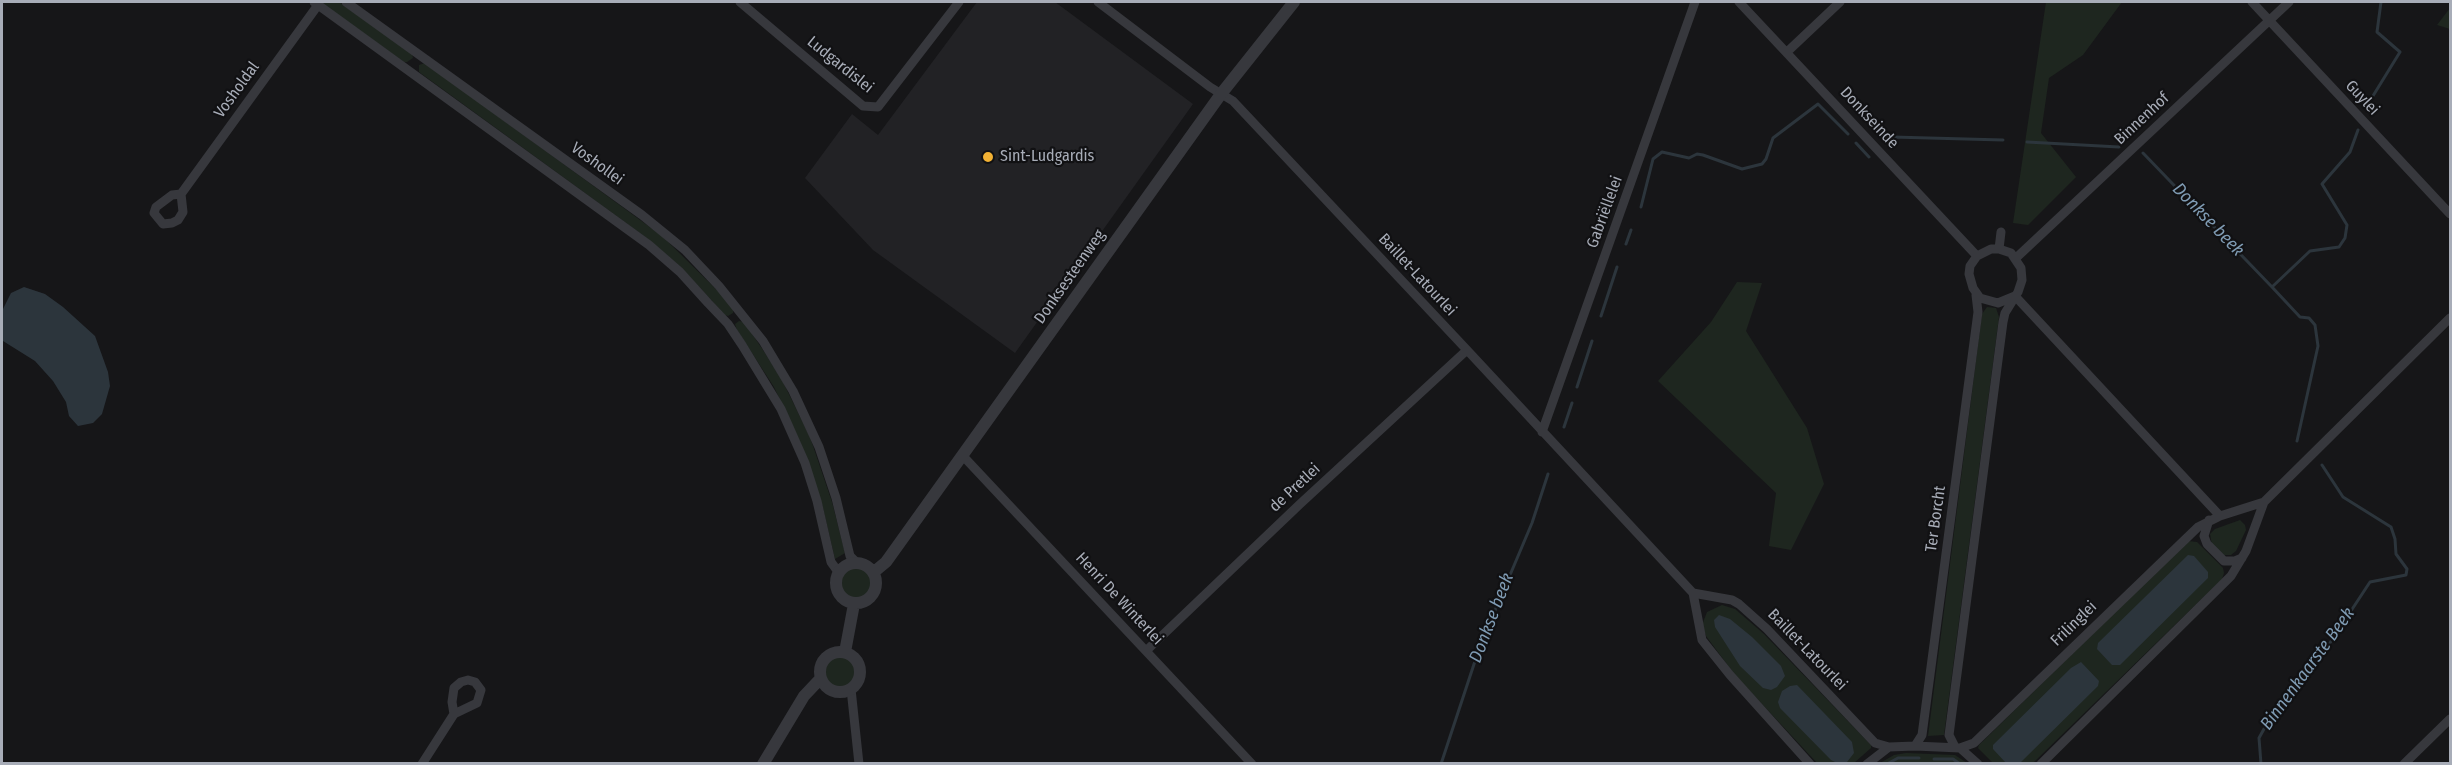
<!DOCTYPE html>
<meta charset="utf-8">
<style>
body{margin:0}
#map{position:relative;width:2452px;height:765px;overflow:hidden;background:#161618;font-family:"Fira Sans Condensed",sans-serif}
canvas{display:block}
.frame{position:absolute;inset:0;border:3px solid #a8adb8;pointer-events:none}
</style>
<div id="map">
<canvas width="2452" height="765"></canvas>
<div class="frame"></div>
</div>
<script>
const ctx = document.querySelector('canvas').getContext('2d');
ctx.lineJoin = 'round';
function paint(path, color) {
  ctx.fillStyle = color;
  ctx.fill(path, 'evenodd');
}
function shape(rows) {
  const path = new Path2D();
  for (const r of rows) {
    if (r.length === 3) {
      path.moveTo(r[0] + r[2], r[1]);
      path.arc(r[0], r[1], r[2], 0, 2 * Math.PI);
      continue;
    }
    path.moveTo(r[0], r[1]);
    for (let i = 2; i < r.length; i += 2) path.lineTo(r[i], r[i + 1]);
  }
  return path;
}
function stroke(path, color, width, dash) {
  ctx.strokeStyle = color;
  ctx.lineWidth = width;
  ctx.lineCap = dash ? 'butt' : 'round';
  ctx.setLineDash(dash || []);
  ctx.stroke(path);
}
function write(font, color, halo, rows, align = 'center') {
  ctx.font = font + ' "Fira Sans Condensed",sans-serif';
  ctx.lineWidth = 4.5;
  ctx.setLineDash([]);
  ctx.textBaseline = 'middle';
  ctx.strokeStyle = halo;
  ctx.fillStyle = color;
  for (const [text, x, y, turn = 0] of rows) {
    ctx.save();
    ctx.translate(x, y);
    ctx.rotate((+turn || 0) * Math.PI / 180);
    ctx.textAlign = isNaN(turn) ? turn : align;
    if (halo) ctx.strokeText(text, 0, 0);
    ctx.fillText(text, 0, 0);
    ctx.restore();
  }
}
const built = shape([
 [977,2,1055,2,1193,104,1015,353,873,250,805,178,852,114,878,135]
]);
const green = shape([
 [320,2,339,2,412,54,413,58,407,62,404,62],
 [2046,2,2122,2,2083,55,2049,78,2041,133,2076,177,2028,225,2013,223],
 [2450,8,2450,29,2437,25],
 [425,63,662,236,722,295,733,309,733,313,728,316,725,315,681,267,644,236,419,72,419,65],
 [1737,282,1762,283,1746,331,1807,428,1824,484,1791,550,1769,546,1776,493,1658,381,1711,322],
 [1987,307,1996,308,1999,317,1944,735,1928,736,1982,314],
 [739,321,744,322,765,353,782,380,810,437,832,502,845,553,835,559,823,508,800,442,774,387,737,330,735,324],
 [2240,520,2245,525,2246,530,2236,551,2231,555,2224,555,2212,545,2210,534,2215,529],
 [2188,541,2197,542,2223,568,2224,573,2222,579,2033,763,1993,763,1978,748,1979,745],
 [856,583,15],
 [1722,605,1735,609,1764,634,1871,745,1871,748,1854,763,1817,763,1735,675,1706,636,1702,625,1707,612],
 [840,672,15],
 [1906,753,1955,755,1967,763,1880,763,1894,755]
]);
const water = shape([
 [24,287,45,294,63,307,95,336,108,372,110,386,102,414,93,423,78,426,69,416,66,402,53,381,35,361,3,341,2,311,11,293],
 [2188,555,2194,556,2208,572,2208,578,2120,665,2112,665,2097,649,2098,643],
 [1719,615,1730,619,1752,637,1781,666,1785,676,1777,687,1771,690,1763,688,1740,666,1715,627,1714,620],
 [2081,662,2099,681,2098,686,2020,763,2006,763,1993,749,1993,745,2071,668],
 [1797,685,1852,742,1854,753,1847,762,1837,763,1831,760,1780,708,1778,702,1782,691,1790,686]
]);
const stream = shape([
 [2368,104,2400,52,2377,32,2381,2],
 [1888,140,1892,137,2003,140],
 [2027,142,2119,147],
 [1856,143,1869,157],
 [2143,153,2272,287],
 [1641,207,1653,159,1662,152,1689,158,1697,154,1703,155,1742,169,1762,164,1766,159,1773,138,1818,104,1848,134],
 [1626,244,1631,230],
 [1601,316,1617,267],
 [1577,387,1592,341],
 [1564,427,1572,403],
 [2297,441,2318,346,2315,325,2309,318,2300,317,2272,287,2310,251,2339,247,2345,238,2347,225,2322,184,2350,152,2358,130],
 [1934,759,1953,759,1960,764],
 [1441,764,1480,646,1532,523,1548,474],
 [1887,764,1898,758,1919,758],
 [2261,764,2259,738,2275,709,2320,658,2370,582,2406,575,2407,569,2396,554,2395,539,2391,527,2343,497,2322,465]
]);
const minor = shape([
 [314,2,649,245,680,272,708,303,728,324,742,345,781,409,805,463,817,501,831,562,839,573],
 [346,2,642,215,685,250,719,286,763,341,793,391,819,447,836,498,850,556,857,563],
 [740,2,863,106,878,107,959,2],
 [1098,2,1210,87,1233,101,1467,350,1693,593,1702,640,1730,675,1810,764],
 [1739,2,1977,256],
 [2252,2,2450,214],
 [1787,52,1840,2],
 [181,194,318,5],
 [181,194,183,212,178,220,172,223,163,224,154,213,156,207,172,195,181,194],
 [1999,249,2001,232],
 [2016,258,2289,2],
 [2015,296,2220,516],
 [1542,432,1695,2],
 [963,456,1252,764],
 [2209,520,2204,536,2207,544,2224,561,2235,561,2242,558],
 [1693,593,1732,600,1739,604,1767,629,1875,743,1889,747],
 [1147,650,1300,504,1467,350],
 [851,689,859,764],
 [1915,746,1922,735,1978,312,1976,295],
 [1955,747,1949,735,2003,322,2005,313,2018,292,2022,280,2021,268,2011,253,1999,249,1991,249,1977,256,1970,266,1969,274,1973,288,1980,298,1998,303,2015,296],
 [1960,748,1974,743,2198,527,2220,516,2264,502],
 [422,764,454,714,477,703,481,690,475,682,468,680,461,682,454,688,452,702,454,714],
 [1867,764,1889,747,1915,746,1960,748,1978,764],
 [2041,764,2231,576,2246,551,2264,502,2450,318],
 [2404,764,2450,719]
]);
const tertiary = shape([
 [856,583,20],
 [874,572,886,562,1221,94,1294,2],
 [840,672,20],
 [845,652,854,604],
 [763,764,804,696,821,678]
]);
const markers = [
 [988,157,6,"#f2b134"]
];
const streetNames = [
 ["Ludgardislei",840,65,39],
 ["Vosholdal",237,90,-54],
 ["Guylei",2362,98,47],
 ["Donkseinde",1869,118,47],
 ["Binnenhof",2142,119,-43],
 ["Voshollei",597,164,36],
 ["Gabriëllelei",1605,212,-70],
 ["Baillet-Latourlei",1417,275,47],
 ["Donksesteenweg",1070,277,-55],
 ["de Pretlei",1295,488,-43],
 ["Ter Borcht",1936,519,-82],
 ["Henri De Winterlei",1119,599,47],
 ["Frilinglei",2074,624,-44],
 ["Baillet-Latourlei",1807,650,46]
];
const poiNames = [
 ["Sint-Ludgardis",1000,157]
];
const waterNames = [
 ["Donkse beek",2208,220,46],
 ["Donkse beek",1492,618,-69],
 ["Binnenkaarste Beek",2308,669,-54]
];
paint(built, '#222225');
paint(green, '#1e261f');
paint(water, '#2c353c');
stroke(stream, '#2c353c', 3);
stroke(minor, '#37383d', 9);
stroke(tertiary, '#37383d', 12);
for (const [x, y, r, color] of markers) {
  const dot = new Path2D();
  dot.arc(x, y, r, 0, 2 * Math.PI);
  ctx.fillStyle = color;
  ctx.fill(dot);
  stroke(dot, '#111113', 2);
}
write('16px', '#a8adb8', '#111113', streetNames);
write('16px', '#a8adb8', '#111113', poiNames, 'left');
write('italic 18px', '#7f9bb3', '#111113', waterNames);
</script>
